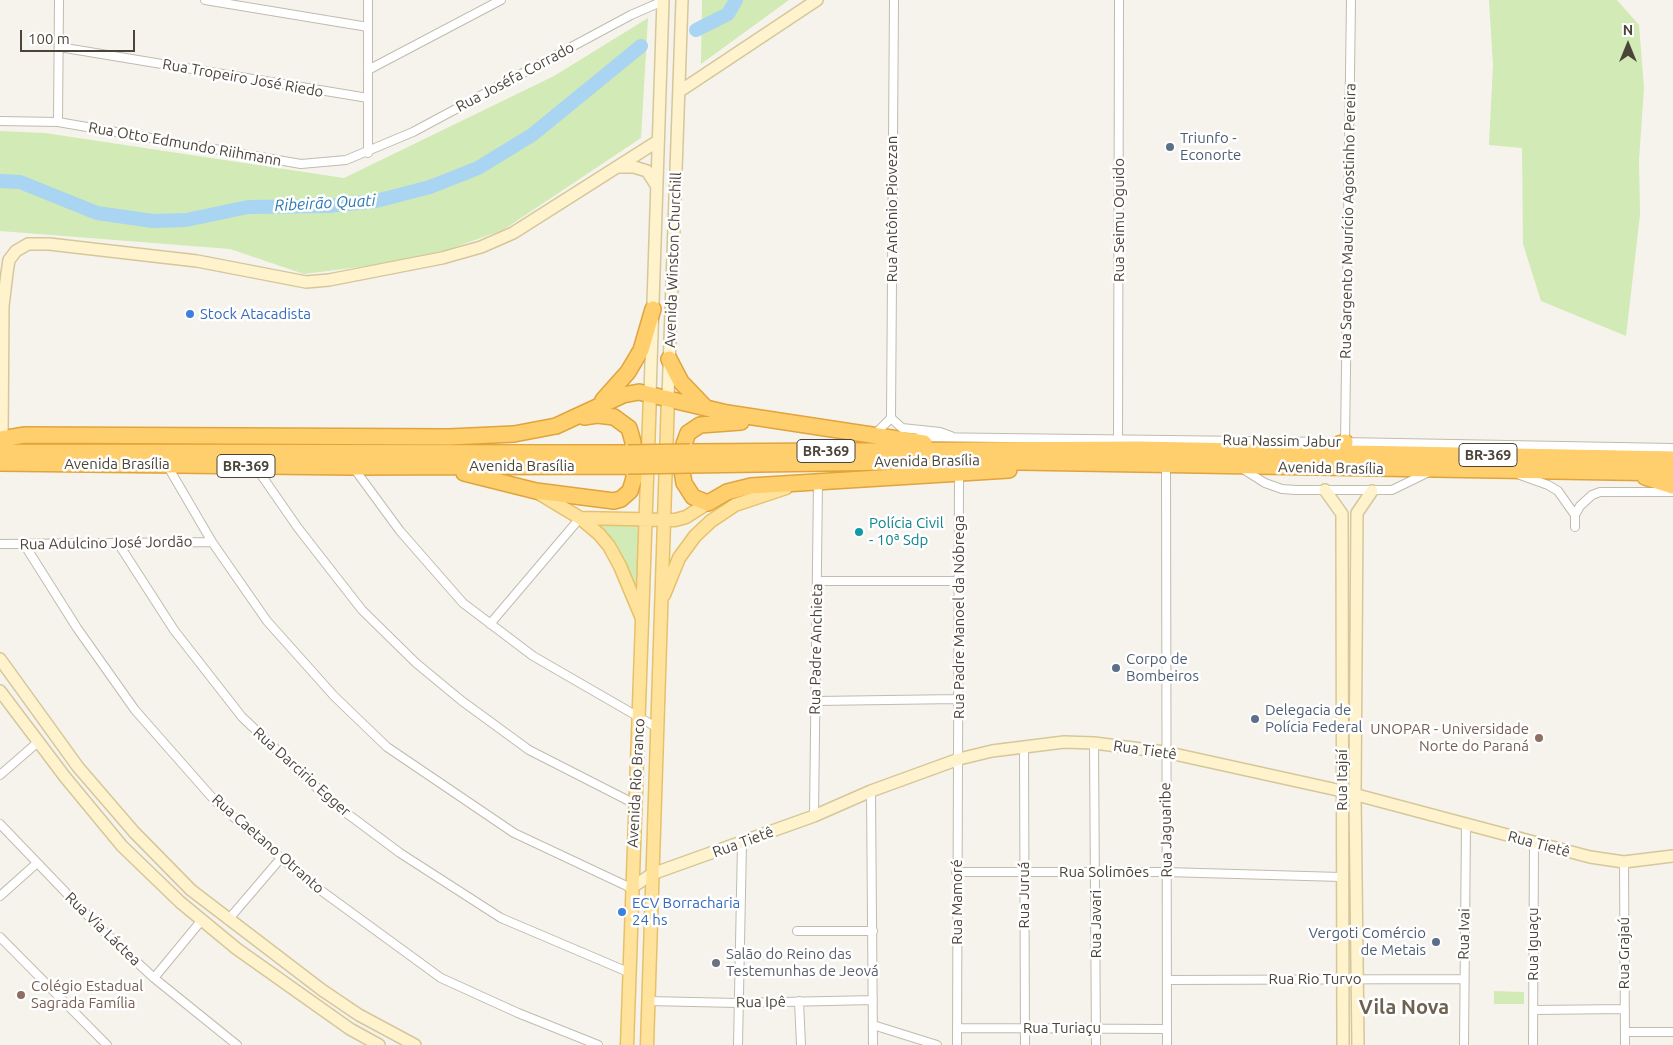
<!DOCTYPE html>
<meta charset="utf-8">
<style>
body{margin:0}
#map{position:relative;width:1673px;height:1045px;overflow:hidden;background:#f6f3ec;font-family:Ubuntu,sans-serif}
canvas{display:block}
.north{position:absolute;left:1603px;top:20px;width:50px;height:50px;-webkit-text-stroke:4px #fff;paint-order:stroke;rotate:0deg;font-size:14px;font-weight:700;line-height:20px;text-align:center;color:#4b4439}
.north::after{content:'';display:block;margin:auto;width:18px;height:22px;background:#4b4439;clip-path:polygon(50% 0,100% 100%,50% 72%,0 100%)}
.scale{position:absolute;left:20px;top:30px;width:115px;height:22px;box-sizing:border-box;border:2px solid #4b4439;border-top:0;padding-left:6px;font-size:15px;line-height:18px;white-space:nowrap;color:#4b4439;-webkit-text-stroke:4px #fff;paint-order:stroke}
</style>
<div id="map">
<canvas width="1673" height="1045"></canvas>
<div class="north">N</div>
<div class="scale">100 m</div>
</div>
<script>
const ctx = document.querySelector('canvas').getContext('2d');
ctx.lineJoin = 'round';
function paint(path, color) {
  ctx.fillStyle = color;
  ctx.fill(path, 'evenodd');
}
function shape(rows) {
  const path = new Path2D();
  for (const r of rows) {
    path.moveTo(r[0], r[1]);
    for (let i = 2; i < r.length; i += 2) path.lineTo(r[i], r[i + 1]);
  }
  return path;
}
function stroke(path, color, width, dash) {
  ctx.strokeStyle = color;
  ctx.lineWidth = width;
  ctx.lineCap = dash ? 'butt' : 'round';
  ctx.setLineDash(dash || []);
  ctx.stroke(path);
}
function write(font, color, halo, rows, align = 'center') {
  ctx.font = font + ' Ubuntu,sans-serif';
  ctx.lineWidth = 5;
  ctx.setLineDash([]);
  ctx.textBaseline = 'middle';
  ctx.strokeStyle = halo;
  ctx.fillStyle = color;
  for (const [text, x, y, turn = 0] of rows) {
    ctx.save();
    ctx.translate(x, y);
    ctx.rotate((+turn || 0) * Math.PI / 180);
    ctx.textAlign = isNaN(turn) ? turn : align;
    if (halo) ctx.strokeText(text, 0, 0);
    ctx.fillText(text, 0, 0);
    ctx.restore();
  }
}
const green = shape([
 [702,0,789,0,701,64],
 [1489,0,1617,0,1639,25,1644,88,1639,160,1640,215,1626,336,1541,301,1523,244,1522,148,1489,145,1493,65],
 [648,18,641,138,503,230,444,251,375,265,304,274,230,249,0,231,0,131,45,133,344,178,554,76],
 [593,519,638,525,638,592,621,555],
 [1494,991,1524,992,1524,1004,1494,1004]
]);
const river = shape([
 [696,30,728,14,736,0],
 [0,181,20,182,97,213,153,221,186,220,248,207,328,206,376,201,430,187,478,168,532,135,641,46]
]);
const street = shape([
 [205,0,368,27],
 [368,0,368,153],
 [59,47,368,98],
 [368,70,501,0],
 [0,121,58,122,301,164,346,160,413,132,631,15,663,1],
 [58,122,59,0],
 [891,418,894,0],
 [891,418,902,428,940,432,951,436],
 [875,434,891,418],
 [920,437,1331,442],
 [1118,440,1119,0],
 [1343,442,1673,448],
 [1345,442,1351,0],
 [167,465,212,542,267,621,334,696,387,747,514,833,631,888],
 [255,466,298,528,362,610,416,663,462,701,529,750,635,804],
 [1166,466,1167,1045],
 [353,467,400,531,463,603,533,656,656,727],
 [1243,469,1265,483,1282,489,1296,490,1392,490,1429,472],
 [1520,475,1548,485,1558,491,1575,515],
 [1575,527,1575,515,1580,506,1592,495,1600,492,1673,492],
 [118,543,174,630,242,717,333,803,400,853,501,918,628,972],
 [0,544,212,542],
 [24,544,77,628,135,710,216,802,308,881,441,978,518,1013,598,1045],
 [817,581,958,581],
 [490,624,580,518],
 [816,701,959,699],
 [1094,743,1096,1045],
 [1024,746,1025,1045],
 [0,775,38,742],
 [871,791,873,1045],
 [814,816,818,482],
 [0,824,98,926,154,978,237,1045],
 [1624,862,1625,1045],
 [956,872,1166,872,1341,877],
 [0,896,37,863],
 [228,920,281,858],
 [797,931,873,931],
 [0,937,107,1045],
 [154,978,201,921],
 [1167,980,1464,979],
 [648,1001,737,1003,873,1000],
 [799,1001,801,1045],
 [1533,1010,1625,1009],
 [873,1025,937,1045],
 [957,1028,1167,1029],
 [1625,1032,1673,1032],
 [738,1045,742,843],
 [957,1045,959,474],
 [1464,1045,1466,824],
 [1533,1045,1534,843]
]);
const secondary = shape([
 [680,91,817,0],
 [619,167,634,167,647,171,656,185],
 [650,394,663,0],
 [668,397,682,0],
 [2,439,3,306,7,273,9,260,16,251,28,244,49,244,197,261,306,282,329,280,442,258,481,247,513,233,658,141],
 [1325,490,1342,514,1343,1045],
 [0,659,78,767,134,832,191,890,322,990,359,1015,415,1045],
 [0,691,65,777,122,846,180,902,237,949,350,1029,379,1045],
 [631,888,652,874,814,816,871,791,959,759,992,751,1064,742,1094,743,1165,752,1342,791,1590,857,1624,862,1673,856],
 [1358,1045,1355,795,1357,513,1372,491]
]);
const primary = shape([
 [537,492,580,518,599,534,609,546,620,566,641,616],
 [580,518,675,520,686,517,708,503],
 [664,595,679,558,695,536,711,521,735,505,786,488],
 [627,1045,650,394],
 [647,1045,668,397]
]);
const highway = shape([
 [669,359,681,382,705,407],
 [603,400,628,372,641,350,653,309],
 [741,422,700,425,688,433,684,444,682,471,684,483,693,497,708,503,727,492,751,486,1009,470],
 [0,439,25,435,449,437,514,434,556,426,623,395,639,392,727,413,924,443],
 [1322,450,1345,442],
 [0,452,628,453],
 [690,452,1137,449,1673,459],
 [0,463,353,467,628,466],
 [690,465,961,461,1673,473],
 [464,473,536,491,614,501,621,499,630,491,634,478,633,442,629,428,614,417,597,415,584,417],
 [1645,477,1673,486]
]);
const highwayBridge = shape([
 [628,453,690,452],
 [628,466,690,465]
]);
const markers = [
 [1170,147,5,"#5c6f8a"],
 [190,314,5,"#3f7fe0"],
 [859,532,5,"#0f9aa8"],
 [1116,668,5,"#5c6f8a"],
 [1255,719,5,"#5c6f8a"],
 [1539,738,5,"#8d6e63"],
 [622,912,5,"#3f7fe0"],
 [1436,942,5,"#5c6f8a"],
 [716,963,5,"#6b7280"],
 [21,995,5,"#8d6e63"]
];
const shields = [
 [826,451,58],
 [1488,455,58],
 [246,466,58]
];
const shieldNames = [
 ["BR-369",826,451],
 ["BR-369",1488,455],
 ["BR-369",246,466]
];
const streetNames = [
 ["Rua Joséfa Corrado",515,77,-28],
 ["Rua Tropeiro José Riedo",243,78,10],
 ["Rua Otto Edmundo Riihmann",185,144,10],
 ["Rua Antônio Piovezan",892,209,-90],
 ["Rua Seimu Oguido",1119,220,-90],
 ["Rua Sargento Maurício Agostinho Pereira",1348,221,-89],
 ["Avenida Winston Churchill",673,260,-88],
 ["Rua Nassim Jabur",1282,441,1],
 ["Avenida Brasília",927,461,-1],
 ["Avenida Brasília",117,464],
 ["Avenida Brasília",522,466],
 ["Avenida Brasília",1331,468,1],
 ["Rua Adulcino José Jordão",106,543,-1],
 ["Rua Padre Manoel da Nóbrega",959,617,-90],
 ["Rua Padre Anchieta",816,649,-89],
 ["Rua Tietê",1145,750,8],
 ["Rua Darcirio Egger",302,772,42],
 ["Rua Itajaí",1342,780,-90],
 ["Avenida Rio Branco",636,783,-87],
 ["Rua Jaguaribe",1166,830,-91],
 ["Rua Tietê",743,842,-20],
 ["Rua Caetano Otranto",268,844,41],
 ["Rua Tietê",1539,844,15],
 ["Rua Solimões",1104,872],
 ["Rua Juruá",1024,895,-90],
 ["Rua Mamoré",957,902,-90],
 ["Rua Javari",1096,924,-90],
 ["Rua Via Láctea",103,929,44],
 ["Rua Ivai",1464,934,-89],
 ["Rua Iguaçu",1533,944,-90],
 ["Rua Grajaú",1624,953,-90],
 ["Rua Rio Turvo",1315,979],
 ["Rua Ipê",761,1002,-1],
 ["Rua Turiaçu",1062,1028]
];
const serviceNames = [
 ["Triunfo -",1180,138],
 ["Econorte",1180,155],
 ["Corpo de",1126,659],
 ["Bombeiros",1126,676],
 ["Delegacia de",1265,710],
 ["Polícia Federal",1265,727],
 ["Vergoti Comércio",1426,933,"right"],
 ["de Metais",1426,950,"right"]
];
const shopNames = [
 ["Stock Atacadista",200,314],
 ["ECV Borracharia",632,903],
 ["24 hs",632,920]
];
const cultureNames = [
 ["Polícia Civil",869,523],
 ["- 10ª Sdp",869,540]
];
const educationNames = [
 ["UNOPAR - Universidade",1529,729],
 ["Norte do Paraná",1529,746],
 ["Colégio Estadual",31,986,"left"],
 ["Sagrada Família",31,1003,"left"]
];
const worshipNames = [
 ["Salão do Reino das",726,954],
 ["Testemunhas de Jeová",726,971]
];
const waterNames = [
 ["Ribeirão Quati",325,203,-3]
];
const districtNames = [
 ["Vila Nova",1404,1007]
];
paint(green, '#d2eab5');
stroke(river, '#a9d4f2', 14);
stroke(street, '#c2bbae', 10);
stroke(secondary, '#d6c79b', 14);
stroke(primary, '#e6c16a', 15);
stroke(highway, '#e0a43c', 18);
stroke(street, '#fff', 8);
stroke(secondary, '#fff3cd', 11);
stroke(primary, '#ffe39c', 12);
stroke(highway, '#ffcf6e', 15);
stroke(highwayBridge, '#e0a43c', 18, []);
stroke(highwayBridge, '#ffcf6e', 15);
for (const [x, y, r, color] of markers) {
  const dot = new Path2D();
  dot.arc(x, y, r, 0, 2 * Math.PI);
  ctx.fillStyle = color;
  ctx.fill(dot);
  stroke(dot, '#fff', 2);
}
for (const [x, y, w] of shields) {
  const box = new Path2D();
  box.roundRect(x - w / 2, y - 11.5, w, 23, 4);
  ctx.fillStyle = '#fff';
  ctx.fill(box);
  stroke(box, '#4b4439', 1);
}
write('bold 14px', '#4b4439', null, shieldNames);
write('15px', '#4b4439', '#fff', streetNames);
write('15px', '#4e5e75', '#fff', serviceNames, 'left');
write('15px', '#366cbe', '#fff', shopNames, 'left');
write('15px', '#0d838f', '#fff', cultureNames, 'left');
write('15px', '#785e54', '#fff', educationNames, 'right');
write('15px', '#5b616d', '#fff', worshipNames, 'left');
write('italic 16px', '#2e7ab2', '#fff', waterNames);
write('bold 20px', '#6e6250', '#fff', districtNames);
</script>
